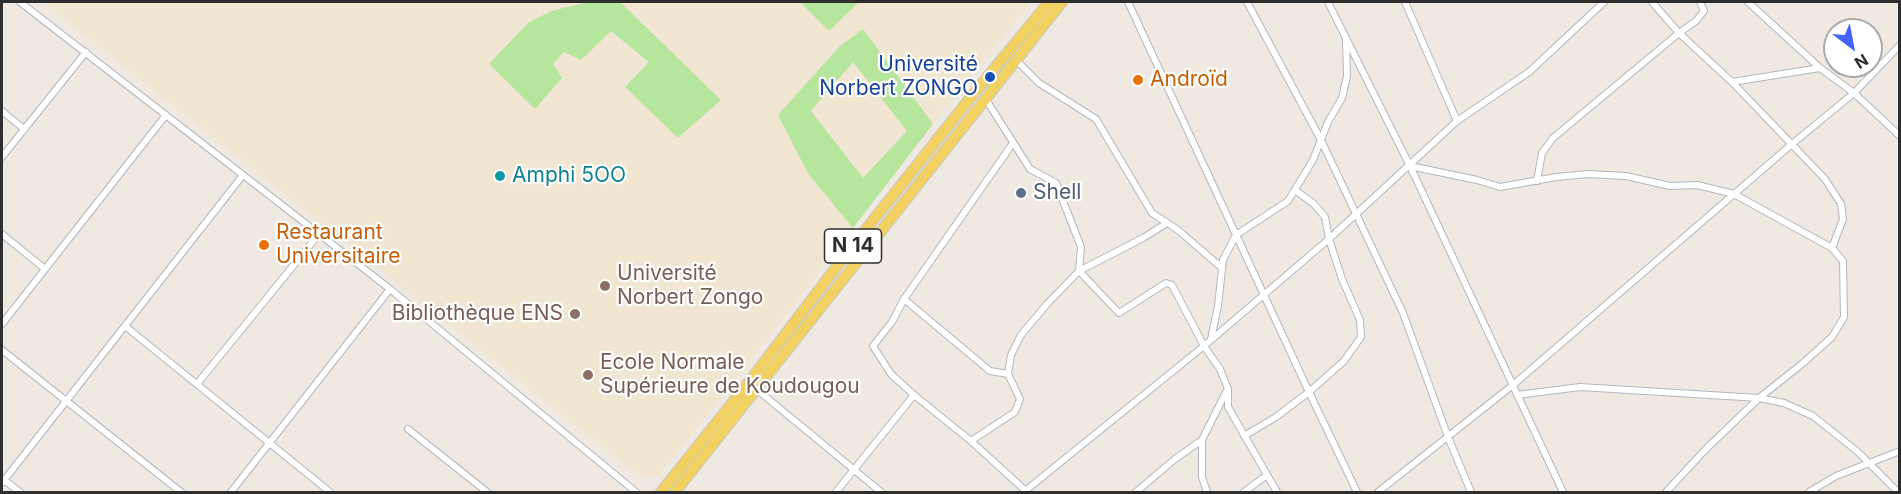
<!DOCTYPE html>
<meta charset="utf-8">
<style>
body{margin:0}
#map{position:relative;width:1901px;height:494px;overflow:hidden;background:#efe9e1;font-family:Inter,sans-serif}
canvas{display:block}
.frame{position:absolute;inset:0;border:3px solid #2e2e2e;pointer-events:none}
.north{position:absolute;left:1823px;top:18px;width:60px;height:60px;box-sizing:border-box;background:#fff;border:2px solid #ababab;border-radius:50%;rotate:148deg;font-size:16px;font-weight:700;line-height:24px;text-align:center;color:#2e2e2e}
.north::after{content:'';display:block;margin:auto;width:21px;height:27px;background:#4264fb;clip-path:polygon(50% 0,100% 100%,50% 72%,0 100%)}
</style>
<div id="map">
<canvas width="1901" height="494"></canvas>
<div class="frame"></div>
<div class="north">N</div>
</div>
<script>
const ctx = document.querySelector('canvas').getContext('2d');
ctx.lineJoin = 'round';
function paint(path, color) {
  ctx.fillStyle = color;
  ctx.fill(path, 'evenodd');
}
function shape(rows) {
  const path = new Path2D();
  for (const r of rows) {
    path.moveTo(r[0], r[1]);
    for (let i = 2; i < r.length; i += 2) path.lineTo(r[i], r[i + 1]);
  }
  return path;
}
function stroke(path, color, width, dash) {
  ctx.strokeStyle = color;
  ctx.lineWidth = width;
  ctx.lineCap = dash ? 'butt' : 'round';
  ctx.setLineDash(dash || []);
  ctx.stroke(path);
}
function write(font, color, halo, rows, align = 'center') {
  ctx.font = font + ' Inter,sans-serif';
  ctx.lineWidth = 4.5;
  ctx.setLineDash([]);
  ctx.textBaseline = 'middle';
  ctx.strokeStyle = halo;
  ctx.fillStyle = color;
  for (const [text, x, y, turn = 0] of rows) {
    ctx.save();
    ctx.translate(x, y);
    ctx.rotate((+turn || 0) * Math.PI / 180);
    ctx.textAlign = isNaN(turn) ? turn : align;
    if (halo) ctx.strokeText(text, 0, 0);
    ctx.fillText(text, 0, 0);
    ctx.restore();
  }
}
const education = shape([
 [43,2,1031,2,933,124,739,376,659,475,642,478]
]);
const green = shape([
 [589,2,621,3,721,100,678,138,625,87,649,62,611,31,581,60,564,52,553,64,562,78,535,109,489,64,528,23,551,11],
 [800,2,859,2,829,31],
 [863,29,933,124,853,228,809,175,778,115,840,46],
 [853,62,907,131,863,178,811,111]
]);
const minor = shape([
 [20,2,390,289,636,492],
 [1128,2,1309,392,1357,492],
 [1247,2,1321,140,1403,313,1448,437,1471,492],
 [1328,2,1410,166,1563,492],
 [1405,2,1457,121],
 [1652,2,1679,33,1732,82,1820,68,1854,93,1900,136],
 [1748,2,1820,68],
 [1016,60,1039,83,1096,119,1152,213,1178,230,1222,268],
 [1732,82,1825,179,1841,204,1843,219,1832,248],
 [985,98,1030,169,1056,183,1081,247,1079,271,1119,313,1166,283,1172,285,1204,346,1220,369,1228,389,1228,407,1277,492],
 [2,111,24,129],
 [2,157,86,52],
 [1410,166,1477,180,1500,187,1556,177,1588,174,1626,176,1670,186,1697,185,1734,194,1832,248,1843,261,1844,317,1832,337,1802,364,1759,398,1705,450,1666,492],
 [1537,181,1542,153,1553,138,1679,33,1696,21,1704,11,1700,2],
 [2,234,45,269],
 [904,299,892,322,873,346,891,374,914,395,971,441,1027,492],
 [2,324,166,115],
 [125,326,330,492],
 [1211,339,1218,306,1223,260,1236,235,1288,201,1313,160,1328,122,1342,98,1347,76,1346,39],
 [2,350,181,492],
 [1008,374,990,371,904,299,1013,143],
 [197,384,319,234],
 [755,388,881,492],
 [1517,395,1580,387,1759,398,1784,403,1813,416,1858,452,1898,492],
 [408,429,487,492],
 [1244,436,1276,417,1309,392,1344,361,1361,337,1360,320,1342,279,1329,239,1325,217,1314,204,1295,190],
 [971,441,1015,412,1020,399,1008,374,1011,355,1021,335,1047,304,1079,271,1143,238,1167,223],
 [4,480,20,492],
 [2,483,243,175],
 [1025,491,1204,346,1329,239,1457,121,1529,72,1604,2],
 [231,492,390,289],
 [836,492,914,395],
 [1136,492,1175,459,1202,440],
 [1207,492,1202,477,1202,440,1226,392],
 [1244,492,1267,475],
 [1378,492,1513,385,1792,144,1854,93,1900,45],
 [1809,492,1836,476,1900,451]
]);
const primary = shape([
 [661,492,749,382,844,257,975,92,1049,2],
 [675,492,1062,2]
]);
const markers = [
 [990,77,6,"#1a4fb4"],
 [1138,80,6,"#e8710a"],
 [500,176,6,"#0f9aa8"],
 [1021,193,6,"#5c6f8a"],
 [264,245,6,"#e8710a"],
 [605,286,6,"#8d6e63"],
 [575,314,6,"#8d6e63"],
 [588,375,6,"#8d6e63"]
];
const shields = [
 [853,246,57]
];
const shieldNames = [
 ["N 14",853,246]
];
const transitNames = [
 ["Université",978,65],
 ["Norbert ZONGO",978,89]
];
const foodNames = [
 ["Androïd",1150,80],
 ["Restaurant",276,233],
 ["Universitaire",276,257]
];
const cultureNames = [
 ["Amphi 5OO",512,176]
];
const serviceNames = [
 ["Shell",1033,193]
];
const educationNames = [
 ["Université",617,274],
 ["Norbert Zongo",617,298],
 ["Bibliothèque ENS",563,314,"right"],
 ["Ecole Normale",600,363],
 ["Supérieure de Koudougou",600,387]
];
paint(education, '#f0e6d1');
paint(green, '#b6e59e');
stroke(minor, '#b4b7c1', 8);
stroke(primary, '#c9c9c9', 12);
stroke(minor, '#fff', 6);
stroke(primary, '#f2d163', 10);
for (const [x, y, r, color] of markers) {
  const dot = new Path2D();
  dot.arc(x, y, r, 0, 2 * Math.PI);
  ctx.fillStyle = color;
  ctx.fill(dot);
  stroke(dot, '#fff', 2);
}
for (const [x, y, w] of shields) {
  const box = new Path2D();
  box.roundRect(x - w / 2, y - 17, w, 34, 4.5);
  ctx.fillStyle = '#fff';
  ctx.fill(box);
  stroke(box, '#2e2e2e', 1.5);
}
write('bold 20px', '#2e2e2e', null, shieldNames);
write('21px', '#164399', '#fff', transitNames, 'right');
write('21px', '#c56008', '#fff', foodNames, 'left');
write('21px', '#0d838f', '#fff', cultureNames, 'left');
write('21px', '#4e5e75', '#fff', serviceNames, 'left');
write('21px', '#785e54', '#fff', educationNames, 'left');
</script>
